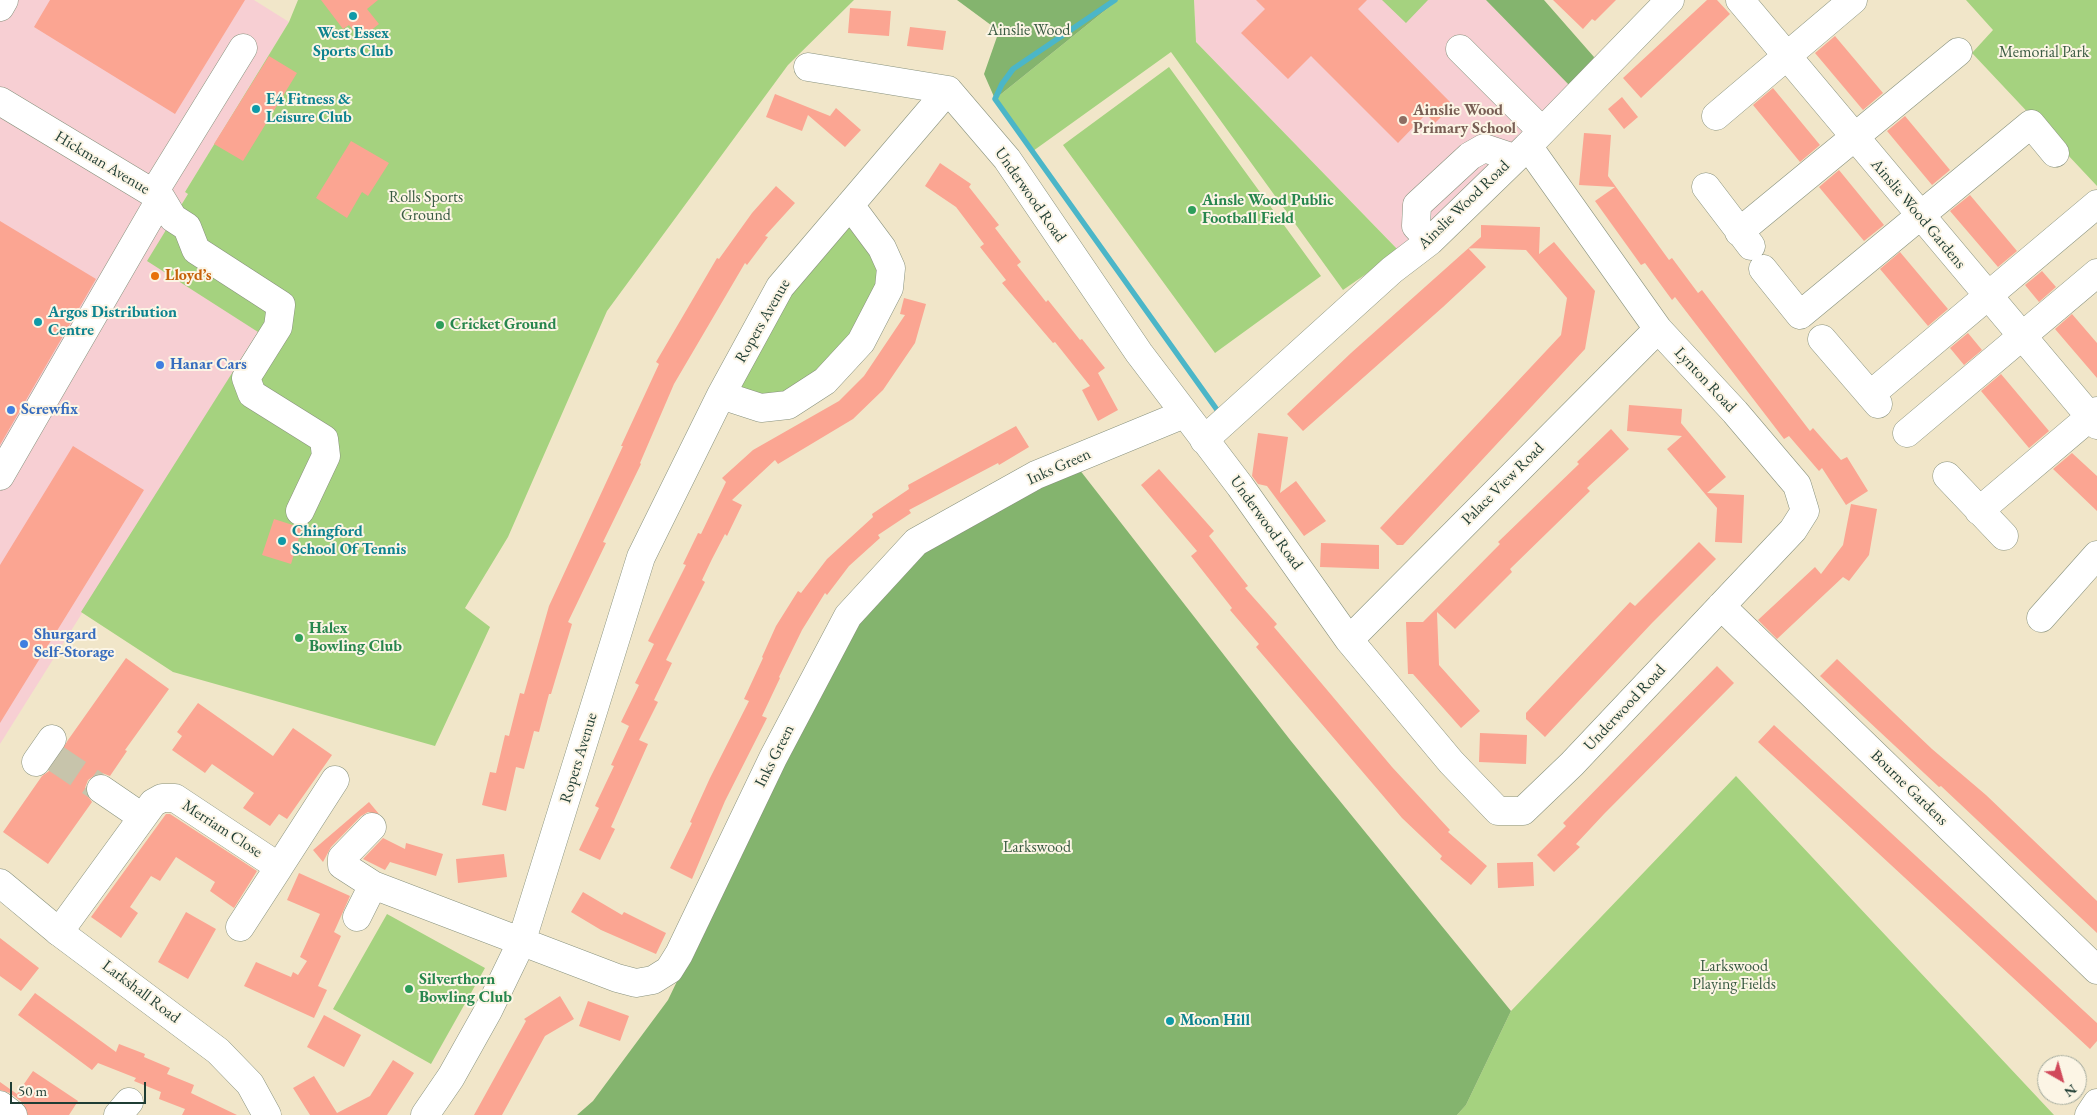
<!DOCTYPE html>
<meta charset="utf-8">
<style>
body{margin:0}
#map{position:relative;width:2097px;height:1115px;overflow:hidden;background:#f1e6c9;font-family:"EB Garamond",serif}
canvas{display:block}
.north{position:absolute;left:2037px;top:1055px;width:50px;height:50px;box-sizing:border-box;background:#fcf5e5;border:1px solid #a4ab9e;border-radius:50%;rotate:142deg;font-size:14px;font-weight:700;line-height:20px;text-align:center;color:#1f3d34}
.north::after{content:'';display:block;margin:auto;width:18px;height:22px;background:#d1495b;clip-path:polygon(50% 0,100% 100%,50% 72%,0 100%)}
.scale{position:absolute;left:10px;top:1082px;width:136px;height:22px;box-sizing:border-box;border:2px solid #1f3d34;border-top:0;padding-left:6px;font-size:15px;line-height:18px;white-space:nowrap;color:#1f3d34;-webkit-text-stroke:4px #fcf5e5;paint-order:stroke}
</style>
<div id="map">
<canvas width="2097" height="1115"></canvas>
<div class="north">N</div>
<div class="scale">50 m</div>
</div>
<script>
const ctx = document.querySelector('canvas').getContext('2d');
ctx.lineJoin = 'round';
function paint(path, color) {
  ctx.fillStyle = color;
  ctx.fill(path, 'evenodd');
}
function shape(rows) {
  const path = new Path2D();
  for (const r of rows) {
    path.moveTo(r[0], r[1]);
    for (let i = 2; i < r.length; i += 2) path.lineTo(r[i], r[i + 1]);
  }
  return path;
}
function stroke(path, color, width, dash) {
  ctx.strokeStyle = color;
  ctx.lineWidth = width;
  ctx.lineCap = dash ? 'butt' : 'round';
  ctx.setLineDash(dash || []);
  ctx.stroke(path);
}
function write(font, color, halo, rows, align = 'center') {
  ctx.font = font + ' "EB Garamond",serif';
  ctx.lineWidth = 4;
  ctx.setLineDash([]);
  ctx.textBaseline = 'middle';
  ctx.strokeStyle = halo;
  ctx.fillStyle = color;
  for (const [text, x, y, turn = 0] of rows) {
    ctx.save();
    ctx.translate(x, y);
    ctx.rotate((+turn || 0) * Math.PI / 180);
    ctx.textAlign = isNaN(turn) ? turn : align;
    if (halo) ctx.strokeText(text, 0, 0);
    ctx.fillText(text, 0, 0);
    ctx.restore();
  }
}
const built = shape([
 [0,0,254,0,289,22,185,192,188,194,173,218,259,331,0,744],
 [1194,0,1486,0,1570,86,1486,167,1423,234,1399,251,1196,42]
]);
const green = shape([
 [298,0,854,0,788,65,607,311,508,537,465,608,490,627,435,746,173,672,81,612,258,332,147,261,188,194,185,192,289,22],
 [1118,0,1194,0,1196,42,1399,251,1343,290,1171,52,1033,151,995,99],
 [1382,0,1428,0,1406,23],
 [1966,0,2097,0,2097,186,1972,53,1993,30],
 [1169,67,1321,276,1215,353,1063,145],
 [850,205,891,268,861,342,788,405,721,396],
 [1736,776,2054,1115,1457,1115,1466,1105,1511,1011],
 [387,914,485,968,431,1064,333,1009]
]);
const forest = shape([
 [957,0,1118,0,995,99,984,74,999,31],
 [1486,0,1544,0,1594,57,1587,77,1570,86],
 [1079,469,1291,741,1511,1011,1466,1105,1457,1115,577,1115,593,1101,668,1000,827,669,875,602,921,555,979,516]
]);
const stream = shape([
 [1115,0,1013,69,1002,84,995,99,1220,414]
]);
const building = shape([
 [50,0,245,0,175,114,34,27],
 [321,0,378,0,367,9,379,24,360,39,349,25,343,29],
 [1256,0,1367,0,1358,9,1453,105,1435,123,1426,114,1398,143,1311,56,1288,79,1241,33,1265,9],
 [1553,0,1616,0,1595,21,1592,19,1583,29],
 [1707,0,1717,0,1730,14,1641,98,1623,78],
 [850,8,891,11,889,36,848,33],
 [910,27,946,31,943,50,907,46],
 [1835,36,1883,93,1863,110,1815,53],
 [269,56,297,73,243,161,214,144],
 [1773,88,1820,145,1800,162,1753,105],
 [775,94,830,116,836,108,861,130,845,147,808,115,802,131,766,117],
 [1622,97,1638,117,1624,129,1608,109],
 [1905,116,1950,170,1932,185,1887,131],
 [1584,133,1611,135,1608,176,1669,260,1672,258,1698,293,1702,290,1810,431,1813,428,1841,460,1847,457,1868,491,1846,505,1822,468,1819,471,1789,436,1784,439,1675,297,1672,300,1645,263,1641,265,1595,201,1615,187,1579,185],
 [351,141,389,163,368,196,362,192,347,218,316,198],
 [940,163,971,184,969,187,999,225,995,228,1021,262,1017,265,1046,302,1048,300,1080,340,1082,339,1105,368,1098,373,1118,410,1098,421,1082,390,1090,386,1055,342,1053,343,1002,283,1006,280,980,247,984,244,956,207,925,186],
 [1839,170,1884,225,1864,241,1819,187],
 [776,186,795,203,765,236,768,237,747,265,745,263,674,384,640,463,641,464,603,542,606,543,568,622,572,624,551,694,549,694,539,732,534,731,524,769,516,767,506,811,482,805,490,772,496,773,505,735,509,736,520,693,524,694,549,606,623,446,621,446,659,364,656,362,717,258,719,259,752,213],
 [1970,195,2017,251,1998,267,1950,211],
 [0,221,96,279,0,445],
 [1481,225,1540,227,1539,254,1554,242,1595,291,1585,349,1403,545,1397,545,1380,528,1561,335,1567,298,1551,279,1526,250,1468,248,1486,267,1443,307,1303,431,1287,414,1351,353,1481,237],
 [1900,252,1948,309,1928,326,1880,269],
 [2042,271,2056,287,2039,302,2025,285],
 [904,298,926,304,915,343,883,390,853,419,778,464,775,460,732,500,742,505,727,536,725,534,712,559,702,580,705,582,666,660,672,663,654,700,658,702,639,740,648,744,611,827,615,829,600,860,579,850,599,808,595,806,614,766,611,765,629,726,621,722,639,685,635,683,654,644,648,641,686,565,683,564,698,533,701,534,726,482,722,478,753,450,839,401,864,376,905,315,900,314],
 [2072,314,2097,343,2097,378,2055,329],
 [1968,333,1982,350,1964,365,1950,348],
 [2001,374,2049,431,2029,448,1981,391],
 [1629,405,1682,409,1681,423,1726,477,1707,493,1744,495,1742,543,1715,542,1717,508,1667,449,1682,436,1627,431],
 [1016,426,1029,447,999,465,998,463,909,510,911,513,878,535,880,538,849,566,827,595,825,593,802,630,779,677,780,678,762,716,767,718,725,801,692,879,670,868,692,823,690,822,710,778,749,701,744,699,763,658,762,657,776,626,798,591,801,593,827,559,873,517,872,514,909,489,908,485],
 [1611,429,1629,449,1587,488,1590,491,1510,569,1512,572,1455,629,1437,612,1439,665,1480,711,1461,728,1413,674,1408,674,1406,622,1423,622,1500,544,1498,542,1579,464,1577,462],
 [1258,433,1288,437,1280,493,1296,481,1326,521,1304,536,1267,486,1258,484,1252,476],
 [73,446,144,490,0,723,0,565],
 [2072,453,2097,476,2097,511,2053,469],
 [1159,469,1214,531,1209,536,1248,586,1245,588,1277,624,1274,627,1392,767,1450,830,1448,832,1487,866,1471,885,1440,859,1442,856,1402,818,1256,647,1259,644,1230,610,1232,608,1191,556,1197,551,1141,485],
 [1851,504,1877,509,1869,555,1849,581,1843,577,1777,639,1758,620,1815,567,1821,574,1843,545],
 [274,519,302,528,291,564,262,555],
 [1699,542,1716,559,1652,623,1545,737,1526,719,1526,713,1630,602,1635,606],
 [1321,543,1379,545,1379,569,1320,567],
 [126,658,169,689,125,750,127,751,110,776,102,773,95,775,88,780,85,788,87,795,92,802,48,864,3,832,42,776,49,771,68,740],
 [1837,659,1932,749,1986,795,2097,901,2097,933,1941,786,1939,787,1820,676],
 [1717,666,1734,683,1604,814,1576,844,1580,847,1554,872,1537,855,1566,826,1563,823],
 [198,703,273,756,293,728,332,755,287,819,279,814,270,826,243,808,254,793,212,764,205,773,172,750,182,736,177,732],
 [1774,725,2097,1023,2097,1041,2090,1049,1758,742],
 [1480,733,1527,735,1526,764,1479,762],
 [369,802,379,814,368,812,361,816,331,847,323,862,313,850],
 [166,814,170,814,257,871,234,908,210,891,215,882,176,857,160,881,151,876,130,907,138,913,121,938,91,917],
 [383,838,405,849,406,843,443,854,436,876,390,862,385,870,363,859],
 [504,854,507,877,458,883,456,859],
 [1533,862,1534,886,1498,888,1497,863],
 [299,873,350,896,334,932,341,936,318,986,327,990,314,1018,244,986,256,962,291,977,293,972,298,975,307,961,300,957,320,914,287,900],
 [583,892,622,915,624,912,666,933,656,954,601,930,571,912],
 [186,912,216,929,188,979,158,962],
 [0,938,39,968,21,991,0,976],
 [35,993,116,1052,119,1044,145,1054,144,1057,170,1068,167,1074,194,1085,191,1093,237,1115,182,1115,185,1109,159,1099,161,1092,134,1081,136,1078,98,1063,92,1070,18,1015],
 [560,996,574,1019,545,1036,502,1115,474,1115,526,1021,524,1019],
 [588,1001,629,1016,620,1041,579,1026],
 [324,1015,361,1035,344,1067,307,1047],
 [393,1060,414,1073,387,1115,310,1115,293,1088,314,1076,337,1113,370,1096],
 [33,1071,78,1101,69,1115,28,1115,23,1103,10,1093,0,1090,0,1082,17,1094]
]);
const minorTunnel = shape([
 [55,758,101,789]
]);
const minor = shape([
 [1740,0,2097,425],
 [0,7,4,0],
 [1460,49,1542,131],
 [808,67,948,90,1007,159,1139,353,1240,486,1349,640,1451,762,1498,811,1523,811,1572,764,1793,530,1805,511,1797,485,1735,412,1658,329,1528,146],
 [0,101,161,198,173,218,187,227,196,250,281,305,278,327,246,378,252,394,324,439,326,456,300,511],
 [1716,116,1853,0],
 [1706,187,1751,246],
 [153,194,243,48],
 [1739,232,1958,52],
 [1430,241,1416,226,1417,205,1470,156,1484,148,1514,158],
 [1763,269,1800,315,2031,124,2055,153],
 [1822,339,1878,404],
 [721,395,761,408,788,405,825,381,861,342,889,288,891,268,882,248,850,205],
 [1870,395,2097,204],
 [1907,433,2097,273],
 [1204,440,1392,270,1430,241,1528,146,1670,0],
 [0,476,161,198],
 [1947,476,2004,536],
 [1979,511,2097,411],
 [1721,606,2097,970],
 [2041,618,2097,555],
 [1349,640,1658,329],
 [36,762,52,739],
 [101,789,142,817],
 [372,827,342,858,342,865,373,885,617,978,636,983,653,980,669,970,679,954,773,758,848,616,916,542,1036,475,1184,414],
 [279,867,335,780],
 [357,917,373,885],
 [59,932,153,803,162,798,175,798,279,867,240,927],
 [0,1105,13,1115],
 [118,1115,129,1102],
 [425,1115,451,1077,488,1011,521,943,641,557,721,395,780,287,948,90],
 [2089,1115,2097,1103]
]);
const major = shape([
 [0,883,59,932,218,1051,250,1084,267,1115]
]);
const markers = [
 [353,16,5,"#0f9aa8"],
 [256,109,5,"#0f9aa8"],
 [1403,120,5,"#8d6e63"],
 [1192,210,5,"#2e9e5b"],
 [155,276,5,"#e8710a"],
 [38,322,5,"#0f9aa8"],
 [440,325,5,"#2e9e5b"],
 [160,365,5,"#3f7fe0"],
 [11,410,5,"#3f7fe0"],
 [282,541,5,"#0f9aa8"],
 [299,638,5,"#2e9e5b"],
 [24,644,5,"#3f7fe0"],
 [409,989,5,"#2e9e5b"],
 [1170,1021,5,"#0f9aa8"]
];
const parkNames = [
 ["Ainslie Wood",1029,31],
 ["Memorial Park",2044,53],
 ["Rolls Sports",426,198],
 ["Ground",426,216],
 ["Larkswood",1037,848],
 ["Larkswood",1734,967],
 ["Playing Fields",1734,985]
];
const cultureNames = [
 ["West Essex",353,34,"center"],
 ["Sports Club",353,52,"center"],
 ["E4 Fitness &",266,100],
 ["Leisure Club",266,118],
 ["Argos Distribution",48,313],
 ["Centre",48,331],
 ["Chingford",292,532],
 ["School Of Tennis",292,550],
 ["Moon Hill",1180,1021]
];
const educationNames = [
 ["Ainslie Wood",1413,111],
 ["Primary School",1413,129]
];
const streetNames = [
 ["Hickman Avenue",102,163,31],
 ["Underwood Road",1030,195,55],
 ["Ainslie Wood Road",1464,205,-44],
 ["Ainslie Wood Gardens",1918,214,50],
 ["Ropers Avenue",763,321,-60],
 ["Lynton Road",1705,380,47],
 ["Inks Green",1059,467,-24],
 ["Palace View Road",1503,484,-45],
 ["Underwood Road",1266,523,54],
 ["Underwood Road",1625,708,-47],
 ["Inks Green",775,756,-63],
 ["Ropers Avenue",579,758,-73],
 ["Bourne Gardens",1909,788,44],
 ["Merriam Close",222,829,33],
 ["Larkshall Road",141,992,37]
];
const leisureNames = [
 ["Ainsle Wood Public",1202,201],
 ["Football Field",1202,219],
 ["Cricket Ground",450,325],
 ["Halex",309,629],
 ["Bowling Club",309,647],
 ["Silverthorn",419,980],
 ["Bowling Club",419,998]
];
const foodNames = [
 ["Lloyd’s",165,276]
];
const shopNames = [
 ["Hanar Cars",170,365],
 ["Screwfix",21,410],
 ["Shurgard",34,635],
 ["Self-Storage",34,653]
];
paint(built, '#f7cfd3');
paint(green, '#a5d27f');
paint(forest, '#84b46e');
stroke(stream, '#4bb6c8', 5.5);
paint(building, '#fba592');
stroke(minorTunnel, '#c7c4ab', 28, [28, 14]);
stroke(minor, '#88927e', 29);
stroke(major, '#88927e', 29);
stroke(minor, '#fff', 28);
stroke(major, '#fff', 28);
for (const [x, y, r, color] of markers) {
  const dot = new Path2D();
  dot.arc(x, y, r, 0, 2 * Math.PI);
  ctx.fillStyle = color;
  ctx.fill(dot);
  stroke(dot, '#fcf5e5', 2);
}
write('16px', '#3a5b43', '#fcf5e5', parkNames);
write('bold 16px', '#0d838f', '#fcf5e5', cultureNames, 'left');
write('bold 16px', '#785e54', '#fcf5e5', educationNames, 'left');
write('16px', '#1f3d34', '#fcf5e5', streetNames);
write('bold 16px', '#27864d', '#fcf5e5', leisureNames, 'left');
write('bold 16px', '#c56008', '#fcf5e5', foodNames, 'left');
write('bold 16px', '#366cbe', '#fcf5e5', shopNames, 'left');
</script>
